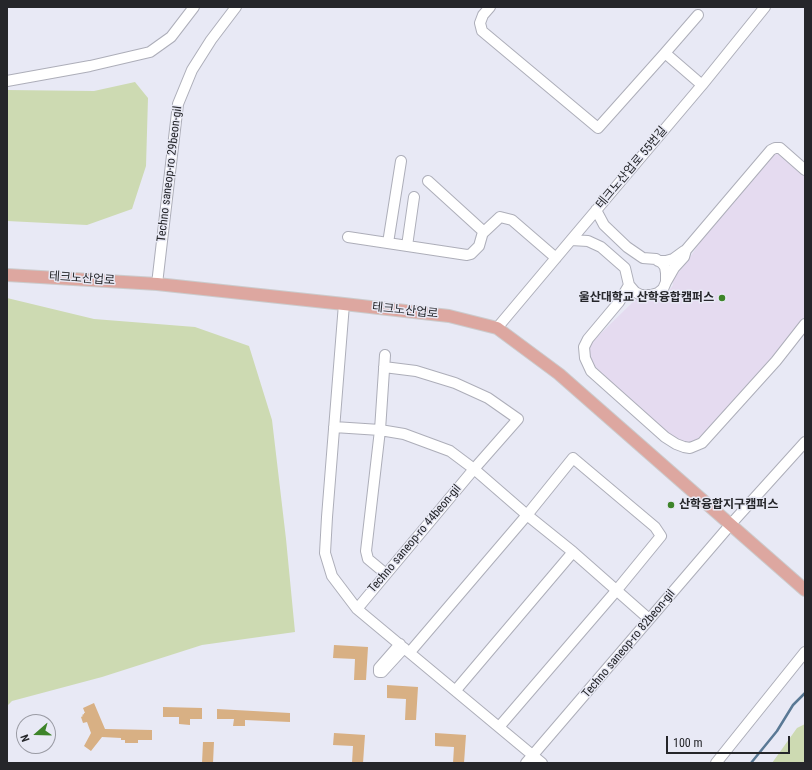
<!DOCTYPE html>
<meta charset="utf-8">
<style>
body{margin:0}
#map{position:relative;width:812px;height:770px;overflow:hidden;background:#e8e9f5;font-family:"Roboto Condensed",sans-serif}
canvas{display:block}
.frame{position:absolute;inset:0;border:8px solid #25262a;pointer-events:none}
.north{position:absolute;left:16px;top:714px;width:40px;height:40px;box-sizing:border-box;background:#e8e9f5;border:1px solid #9a9ba4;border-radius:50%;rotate:250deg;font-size:11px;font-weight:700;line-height:16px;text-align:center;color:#25262a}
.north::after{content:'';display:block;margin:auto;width:14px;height:18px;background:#3d8429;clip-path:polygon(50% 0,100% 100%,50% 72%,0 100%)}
.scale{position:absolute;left:666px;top:736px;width:124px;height:18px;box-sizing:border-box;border:2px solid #25262a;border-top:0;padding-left:5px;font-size:12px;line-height:14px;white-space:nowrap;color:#25262a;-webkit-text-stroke:3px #e8e9f5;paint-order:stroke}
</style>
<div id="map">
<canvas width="812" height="770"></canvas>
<div class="frame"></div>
<div class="north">N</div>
<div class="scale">100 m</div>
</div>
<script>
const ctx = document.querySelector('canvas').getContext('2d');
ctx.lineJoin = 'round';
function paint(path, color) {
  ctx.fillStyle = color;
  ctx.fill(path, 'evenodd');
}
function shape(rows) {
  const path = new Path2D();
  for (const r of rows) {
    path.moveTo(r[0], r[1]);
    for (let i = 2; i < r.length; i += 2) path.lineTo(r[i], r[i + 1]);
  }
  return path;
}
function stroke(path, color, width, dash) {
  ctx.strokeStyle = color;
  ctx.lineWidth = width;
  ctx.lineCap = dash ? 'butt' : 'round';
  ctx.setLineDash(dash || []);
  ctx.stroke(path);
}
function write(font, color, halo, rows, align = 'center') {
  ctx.font = font + ' "Roboto Condensed","Noto Sans KR",sans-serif';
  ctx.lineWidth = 3;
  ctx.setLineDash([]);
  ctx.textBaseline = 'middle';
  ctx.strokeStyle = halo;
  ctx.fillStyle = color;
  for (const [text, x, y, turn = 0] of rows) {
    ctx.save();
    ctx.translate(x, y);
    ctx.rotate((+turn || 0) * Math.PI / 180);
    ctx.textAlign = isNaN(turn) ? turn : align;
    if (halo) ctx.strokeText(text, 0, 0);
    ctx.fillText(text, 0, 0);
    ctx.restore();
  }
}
const education = shape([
 [777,149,805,170,805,331,695,447,674,439,594,371,588,351,591,343,635,300,646,296,658,297,664,295,669,291,673,285,673,280,690,257,705,235]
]);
const green = shape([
 [135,82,148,98,146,166,132,209,87,225,7,221,7,90,94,91],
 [7,298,94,319,195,327,249,346,272,420,286,539,295,632,202,645,102,677,12,701,7,706],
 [805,724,805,763,772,763,797,728]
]);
const stream = shape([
 [751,763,777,731,793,705,805,693]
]);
const building = shape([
 [334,645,368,647,366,680,354,680,355,659,333,658],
 [387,685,418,687,416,720,405,720,406,699,387,698],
 [94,703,105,729,152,730,152,740,138,740,138,743,125,743,125,740,121,740,121,738,102,737,91,751,84,746,91,733,87,722,83,723,81,717,83,716,82,715,84,714,84,713,85,713,83,708],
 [163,707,202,708,202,719,190,719,190,725,179,724,179,717,163,717],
 [217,709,290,713,290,722,245,720,245,726,233,726,234,719,217,719],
 [334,733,365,735,363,763,352,763,353,746,333,745],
 [435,733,466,735,464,763,453,763,454,747,435,746],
 [203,742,214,742,213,763,202,763]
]);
const minor = shape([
 [490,7,483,15,480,23,482,31,598,128,615,109,665,53],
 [698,15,665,53,702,85],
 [7,81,90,66,150,52,171,37,194,7],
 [428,181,484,232,500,217,512,220,556,258],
 [348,237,467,255,471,254,479,246,483,232],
 [571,240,588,241,601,247,625,268,629,285,635,292,641,295,651,295,658,293,663,289,666,282,666,273,665,267,662,263,656,259,643,258,627,247,604,225,596,210],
 [388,243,401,161],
 [407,246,414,197],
 [658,261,666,261,673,259,684,251],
 [666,282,674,268,684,257,686,250,771,150,775,148,780,148,805,170],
 [157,284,178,104,192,70,211,40,236,7],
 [629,285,619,302,588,339,584,347,585,358,591,371,665,437,676,444,684,447,690,448,702,443,776,361,805,324],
 [344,304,327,517,325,553,332,576,357,609,542,763],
 [497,328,571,240,702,85,765,7],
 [385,355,380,430,366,551,368,559,386,574],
 [334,427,380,430,404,434,450,451,474,469,527,515,573,552,649,619],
 [357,609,474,469,518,419,488,398,455,383,416,371,384,367],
 [400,644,379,668,379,672,382,672,404,648],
 [410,652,527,515,573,458,655,527,661,536,616,591,499,727],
 [456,690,573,552],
 [526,763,731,524,805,442],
 [716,763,805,652]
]);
const major = shape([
 [7,275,157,284,344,304,449,316,497,328,559,374,805,590]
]);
const markers = [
 [722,298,4,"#3d8429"],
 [671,505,4,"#3d8429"]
];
const streetNames = [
 ["테크노산업로 55번길",632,168,-50],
 ["Techno saneop-ro 29beon-gil",170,174,-83],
 ["테크노산업로",82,279,4],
 ["테크노산업로",405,311,6],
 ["Techno saneop-ro 44beon-gil",415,539,-50],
 ["Techno saneop-ro 82beon-gil",629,644,-50]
];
const poiNames = [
 ["울산대학교 산학융합캠퍼스",714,298],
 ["산학융합지구캠퍼스",679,505,"left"]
];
paint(education, '#e5dbf0');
paint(green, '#cddab2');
stroke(stream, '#5a7995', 2.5);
paint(building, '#d8b084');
stroke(minor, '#adaeb9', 12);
stroke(major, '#cbcbcc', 14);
stroke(minor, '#fff', 10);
stroke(major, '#dda7a0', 12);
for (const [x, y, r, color] of markers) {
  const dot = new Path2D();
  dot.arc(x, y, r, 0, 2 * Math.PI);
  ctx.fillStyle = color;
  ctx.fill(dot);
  stroke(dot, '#e8e9f5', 1.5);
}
write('12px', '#25262a', '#e8e9f5', streetNames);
write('bold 12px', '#25262a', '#e8e9f5', poiNames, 'right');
</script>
